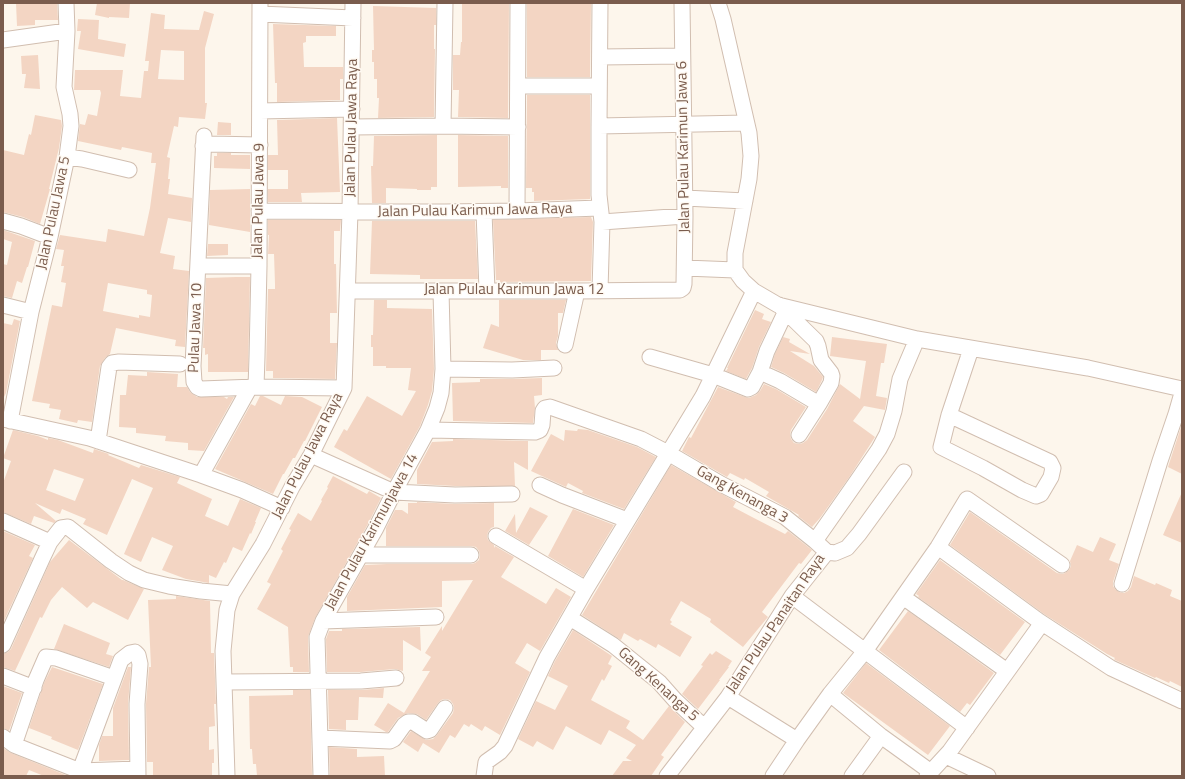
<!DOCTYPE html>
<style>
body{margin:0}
#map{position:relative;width:1185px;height:779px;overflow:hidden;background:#fdf6ec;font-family:"Titillium Web",sans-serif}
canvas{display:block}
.frame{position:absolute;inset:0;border:4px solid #7a5c4d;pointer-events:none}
</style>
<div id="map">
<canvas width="1185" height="779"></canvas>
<div class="frame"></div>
</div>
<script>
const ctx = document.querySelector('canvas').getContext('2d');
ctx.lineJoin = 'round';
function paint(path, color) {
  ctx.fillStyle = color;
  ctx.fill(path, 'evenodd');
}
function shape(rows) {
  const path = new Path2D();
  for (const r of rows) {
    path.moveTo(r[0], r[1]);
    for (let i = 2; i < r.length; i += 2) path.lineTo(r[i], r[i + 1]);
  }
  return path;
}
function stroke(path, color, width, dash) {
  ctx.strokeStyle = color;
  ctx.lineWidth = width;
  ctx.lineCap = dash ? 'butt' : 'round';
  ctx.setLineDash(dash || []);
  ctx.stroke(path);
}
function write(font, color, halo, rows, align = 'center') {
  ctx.font = font + ' "Titillium Web",sans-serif';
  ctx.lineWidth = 3;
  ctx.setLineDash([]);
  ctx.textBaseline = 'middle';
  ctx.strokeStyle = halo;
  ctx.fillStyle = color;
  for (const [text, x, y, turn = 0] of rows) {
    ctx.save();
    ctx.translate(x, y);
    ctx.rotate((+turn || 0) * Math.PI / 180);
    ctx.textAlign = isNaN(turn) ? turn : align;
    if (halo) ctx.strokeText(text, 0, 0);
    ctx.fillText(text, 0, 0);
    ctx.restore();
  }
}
const building = shape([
 [16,3,57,3,58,20,35,20,35,25,17,26],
 [97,3,130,3,129,18,109,17,109,18,95,15],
 [462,3,509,3,508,118,458,117,459,90,453,90,453,55,460,55,461,42,462,42],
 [527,3,591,3,590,77,527,77],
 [373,6,436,8,436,25,434,25,434,49,435,49,434,117,378,118,379,98,377,98,377,79,374,79,374,62,372,62,372,50,374,50],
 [204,11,214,14,205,48,205,103,207,103,205,119,179,117,178,127,174,126,167,157,170,158,168,179,170,179,168,194,192,198,191,222,168,218,160,253,175,256,173,269,189,271,185,347,175,346,176,340,116,328,110,354,105,358,100,366,92,422,78,420,77,423,59,419,61,410,49,408,50,404,32,401,52,305,62,307,66,283,61,282,64,266,61,266,64,250,56,249,60,235,106,242,108,229,144,236,150,208,156,163,151,163,152,153,122,147,121,150,78,141,80,124,85,125,88,114,97,116,101,93,100,90,74,90,75,70,123,70,120,96,141,98,144,71,148,71,149,61,145,61,151,13,165,15,164,29,199,30],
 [161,50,184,51,184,80,158,79],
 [108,283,147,290,147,294,152,295,150,317,139,315,139,318,103,311],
 [78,19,99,20,98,39,126,44,124,57,78,49,81,31,77,31],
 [273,24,336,26,336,36,306,36,306,42,303,43,304,67,343,67,343,79,340,79,340,100,277,102,277,83,275,83],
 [38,55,40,89,24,88,26,74,22,74,21,56],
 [527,95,590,95,590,199,534,201,534,192,532,192,532,188,526,188],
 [35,115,61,120,62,126,59,148,49,189,50,189,40,224,23,217,3,212,3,150,24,155,29,134,31,135],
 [337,118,340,192,301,193,302,202,268,202,268,189,288,189,288,170,268,170,268,155,278,155,277,120],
 [218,122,231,123,231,135,217,135],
 [437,135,437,187,431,187,431,190,417,190,417,189,386,188,386,203,372,203,371,166,373,166,374,136],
 [458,135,508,136,508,188,501,188,501,186,458,187],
 [217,153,231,153,231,155,250,155,250,169,214,168,214,156,217,156],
 [250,189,250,232,209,225,210,190],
 [591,217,593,222,591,281,500,282,500,280,496,280,493,220],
 [268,220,341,220,340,231,334,231,334,264,336,264,337,313,330,313,330,343,337,343,335,379,273,378,273,371,266,371,268,289,275,289,275,284,274,254,268,254,269,235,268,235],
 [372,221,475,221,478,279,420,279,420,275,370,274],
 [3,230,35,241,28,267,27,267,22,283,17,281,12,298,3,296,3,264,7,265,12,242,3,239],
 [208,244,228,244,228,255,207,256],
 [236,277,250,277,248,372,208,372,208,354,205,355,205,348,203,348,206,278],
 [374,300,387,300,387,308,432,309,434,369,432,391,428,405,420,426,391,479,334,447,344,429,347,431,367,396,402,416,416,391,408,390,411,368,386,368,386,366,373,366,373,347,371,347,371,335,373,335],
 [499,300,566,300,563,313,558,313,558,336,556,343,558,350,541,350,541,360,523,360,483,348,491,324,499,327],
 [755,310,764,314,762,319,771,322,759,347,752,368,746,379,726,371,728,368,727,368],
 [14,319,20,321,6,393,3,399,3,323,12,325],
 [783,337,790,339,789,342,810,354,790,351,814,366,823,377,822,380,816,392,784,373,771,367,775,354],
 [832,337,887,344,884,363,881,363,876,396,887,398,885,410,864,406,853,421,875,437,850,476,820,518,812,527,798,516,799,515,766,496,769,492,745,478,744,480,730,473,727,477,682,451,689,437,691,438,718,387,745,397,749,398,756,395,760,391,764,384,776,389,806,407,791,430,790,434,791,439,794,443,799,444,803,443,807,440,827,409,840,384,860,399,866,361,830,356],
 [147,372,178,374,177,387,187,387,190,392,197,397,224,397,227,399,228,397,234,397,204,451,188,450,188,443,165,441,166,436,136,433,136,428,119,427,120,395,126,395,128,375,147,376],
 [542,378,542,395,534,396,535,408,533,423,453,421,452,383,480,382,480,379,512,379],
 [260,396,263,396,281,405,285,396,302,397,322,407,305,441,304,441,295,458,293,458,284,474,283,474,273,494,215,469,251,404,255,406],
 [1182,424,1182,474,1168,467],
 [578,429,588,430,637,447,656,457,624,509,582,493,583,491,568,483,566,487,531,471,551,434,564,441,565,430,577,431],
 [13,430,38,436,48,440,48,438,58,440,93,453,94,449,109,454,108,455,139,468,141,465,180,477,177,483,212,499,205,516,228,526,240,499,261,508,255,522,256,522,251,534,250,533,242,551,233,547,226,563,224,562,216,578,209,575,209,583,186,579,162,570,173,546,152,537,141,562,124,554,153,488,132,479,107,535,83,524,86,519,62,509,60,514,35,503,56,521,54,523,34,516,31,524,3,512,3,483,11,461,3,458],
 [54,469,84,479,75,501,46,490],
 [453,439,528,441,528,470,514,462,515,486,455,486,417,484,417,470,432,442,453,441],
 [671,465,736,502,733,507,752,517,785,534,788,531,812,550,801,564,799,563,762,612,768,617,743,647,710,622,711,619,681,601,670,620,672,622,670,624,692,637,680,657,658,644,656,648,640,639,638,641,624,633,621,640,582,615],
 [333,476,367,494,369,491,381,498,368,524,315,618,308,637,309,672,293,672,293,667,290,667,288,627,257,609,271,584,267,582,283,551,281,549,291,530,289,529,298,513,311,521,322,501,321,500,328,488,327,487],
 [1182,492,1182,543,1163,535],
 [417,502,455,504,494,503,494,527,491,528,488,532,487,536,488,540,494,545,494,548,495,546,514,557,501,577,546,604,556,588,571,597,540,651,527,643,515,663,530,672,500,735,485,726,482,731,471,724,469,727,464,724,455,738,450,735,439,753,423,743,418,752,403,742,411,731,426,740,433,739,437,735,453,713,454,708,453,704,450,700,445,699,441,700,438,703,426,720,417,714,408,713,398,718,388,732,386,732,374,725,388,703,404,713,430,671,422,671,431,657,425,653,442,626,442,631,473,580,442,581,442,607,347,611,347,597,365,565,387,564,471,564,475,563,479,560,480,555,479,551,476,547,471,546,386,546,386,528,395,510,402,510,408,514,408,503,417,503],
 [530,507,548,516,529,545,505,531,515,514,516,533],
 [573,509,614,525,583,577,548,556],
 [970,512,1057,573,1062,574,1065,573,1069,570,1071,566,1070,561,1077,545,1093,552,1100,537,1116,544,1109,560,1119,564,1113,582,1113,586,1116,590,1119,592,1124,593,1128,591,1131,587,1134,576,1155,585,1156,583,1172,590,1170,596,1182,601,1182,687,1170,681,1169,683,1156,677,1155,678,1115,660,1114,659,1115,658,1107,654,1044,614,950,545],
 [3,531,35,545,29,556,33,558,3,623],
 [69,540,122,580,123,580,144,589,128,620,93,602,87,608,62,587,51,600,42,618,40,617,15,671,3,667,3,654,8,652,11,649,50,562],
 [940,560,1025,622,1000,655,918,597,919,596,916,594],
 [176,596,210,601,211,653,214,653,216,704,214,704,215,726,209,727,209,750,214,749,214,763,212,763,212,776,153,776,153,762,147,762,146,704,149,667,151,667,148,600,176,599],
 [908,611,994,673,970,705,967,703,960,712,879,650],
 [64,624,110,643,106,654,113,656,109,667,54,649],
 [420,627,421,651,403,640,403,671,395,669,361,672,327,672,326,639,329,631,342,631,342,629],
 [573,630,612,656,608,664,612,666,604,681,602,679,591,700,630,721,626,728,643,740,669,706,685,722,661,755,664,757,651,776,612,776,623,761,632,761,626,758,636,745,609,730,601,745,566,726,553,750,537,741,533,747,518,739,536,701,555,710,568,686,548,676,555,661],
 [716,651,732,661,728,667,729,667,719,680,720,680,698,709,682,694,703,666,701,665,710,653,712,655],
 [866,663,950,726,928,755,843,693],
 [52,667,103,684,78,750,51,739,52,737,29,728,44,683],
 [128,667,131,667,128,704,129,760,99,761,99,745,102,736,113,736,113,708],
 [3,686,22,693,9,731,3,728],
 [384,688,383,698,359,697,358,720,346,720,346,730,329,729,328,690,361,690],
 [293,690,310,690,312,776,257,776,256,764,253,764,252,749,250,749,249,696,293,695],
 [329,747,357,749,357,757,384,756,385,776,330,776],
 [3,748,11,753,68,776,44,776,29,770,26,776,3,776]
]);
const street = shape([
 [600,3,599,126,599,195,602,222,600,290],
 [718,3,723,19,749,133,751,156,749,179,735,253,735,270,743,281,754,291,778,305,917,339,1088,368,1182,389],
 [260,14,353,18],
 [3,40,67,31],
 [600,57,682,56],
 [518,86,599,86],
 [260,111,352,109],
 [443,126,445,3],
 [599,126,746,123],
 [352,127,443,126,518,127],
 [204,136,193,366,194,382,197,387,201,389,256,387,344,388],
 [203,146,210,144,260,145],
 [67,157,82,159,129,170],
 [685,198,745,201],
 [259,211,444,212,517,211,599,208],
 [517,211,518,3],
 [484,212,487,290],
 [3,221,21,226,50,237],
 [602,222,685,216],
 [198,266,259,266],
 [685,268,735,270],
 [348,291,577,291,680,290,683,288,684,284,685,216,682,3],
 [3,305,31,312],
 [779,305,816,341,818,346,821,360,831,373,832,376,831,383,819,404],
 [565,345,577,291],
 [650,357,713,375,748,389,752,387,760,372,780,381,819,404,799,435],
 [443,369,512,370,554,368],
 [760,372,767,351,785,313],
 [256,387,257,357,259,266,260,3],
 [949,415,1050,462,1053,468,1051,477,1041,494,1036,496,1022,490,983,468,941,447,949,415,971,349],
 [3,419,89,438,201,475,242,490,282,508],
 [10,421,31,312,50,237,67,157,71,126,70,114,64,87,67,31,66,3],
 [428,430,535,432,540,430,542,425,543,411,545,408,550,407,641,439,668,453,721,484,785,517,815,541,827,552],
 [98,441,109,367,112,363,119,362,180,364],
 [311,455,394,492,455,495,512,494],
 [201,475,250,387],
 [540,485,562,495,627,520],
 [3,521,50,542],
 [496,536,586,589],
 [815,541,857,481,879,449,887,434,894,411,900,379,917,339],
 [938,547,1039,621,1111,668,1182,701],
 [827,552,835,553,847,548,859,534,904,472],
 [361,555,471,555],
 [1122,584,1160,461,1176,414,1182,393],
 [792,596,967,728],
 [903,597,1007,671],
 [570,618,613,645,659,682,675,700,704,727],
 [323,621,436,617],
 [3,645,42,559,50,542,61,528,68,527,111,561,129,573,144,580,169,586,201,591,232,594],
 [3,676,34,688],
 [225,682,361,681,396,678],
 [830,694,881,736,931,772],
 [728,697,797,740],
 [3,737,14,745,80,771,138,769],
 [320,738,390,741,394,739,404,725,408,722,413,722,427,731,430,730,445,708],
 [14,745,36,680,46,657,56,658,114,678],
 [946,756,988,776],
 [78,776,121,660,130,653,135,652,138,655,140,664,137,704,138,776],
 [227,776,223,651,227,610,232,594,263,544,292,487,311,455,344,388,350,212,353,3],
 [321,776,317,637,323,621,376,528,394,492,428,430,437,408,441,393,443,369,441,291],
 [484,776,486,762,500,752,505,746,547,657,586,589,703,396,754,291],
 [667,776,728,697,792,596,827,552],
 [773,776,797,740,830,694,865,651,938,547,967,499,1062,565],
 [852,776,881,736],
 [927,776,950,751,1042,623]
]);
const streetNames = [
 ["Jalan Pulau Jawa Raya",352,128,-89],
 ["Jalan Pulau Karimun Jawa 6",684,147,-91],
 ["Jalan Pulau Jawa 9",259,201,-89],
 ["Jalan Pulau Karimun Jawa Raya",475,211,-1],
 ["Jalan Pulau Jawa 5",54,213,-78],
 ["Jalan Pulau Karimun Jawa 12",514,290],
 ["Pulau Jawa 10",196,328,-88],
 ["Jalan Pulau Jawa Raya",308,456,-63],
 ["Gang Kenanga 3",742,495,29],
 ["Jalan Pulau Karimunjawa 14",372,532,-61],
 ["Jalan Pulau Panaitan Raya",776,624,-56],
 ["Gang Kenanga 5",658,685,42]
];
paint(building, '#f3d5c3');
stroke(street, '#d1beb0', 17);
stroke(street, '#fff', 15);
write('15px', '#7a5c4d', '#fffaf3', streetNames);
</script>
